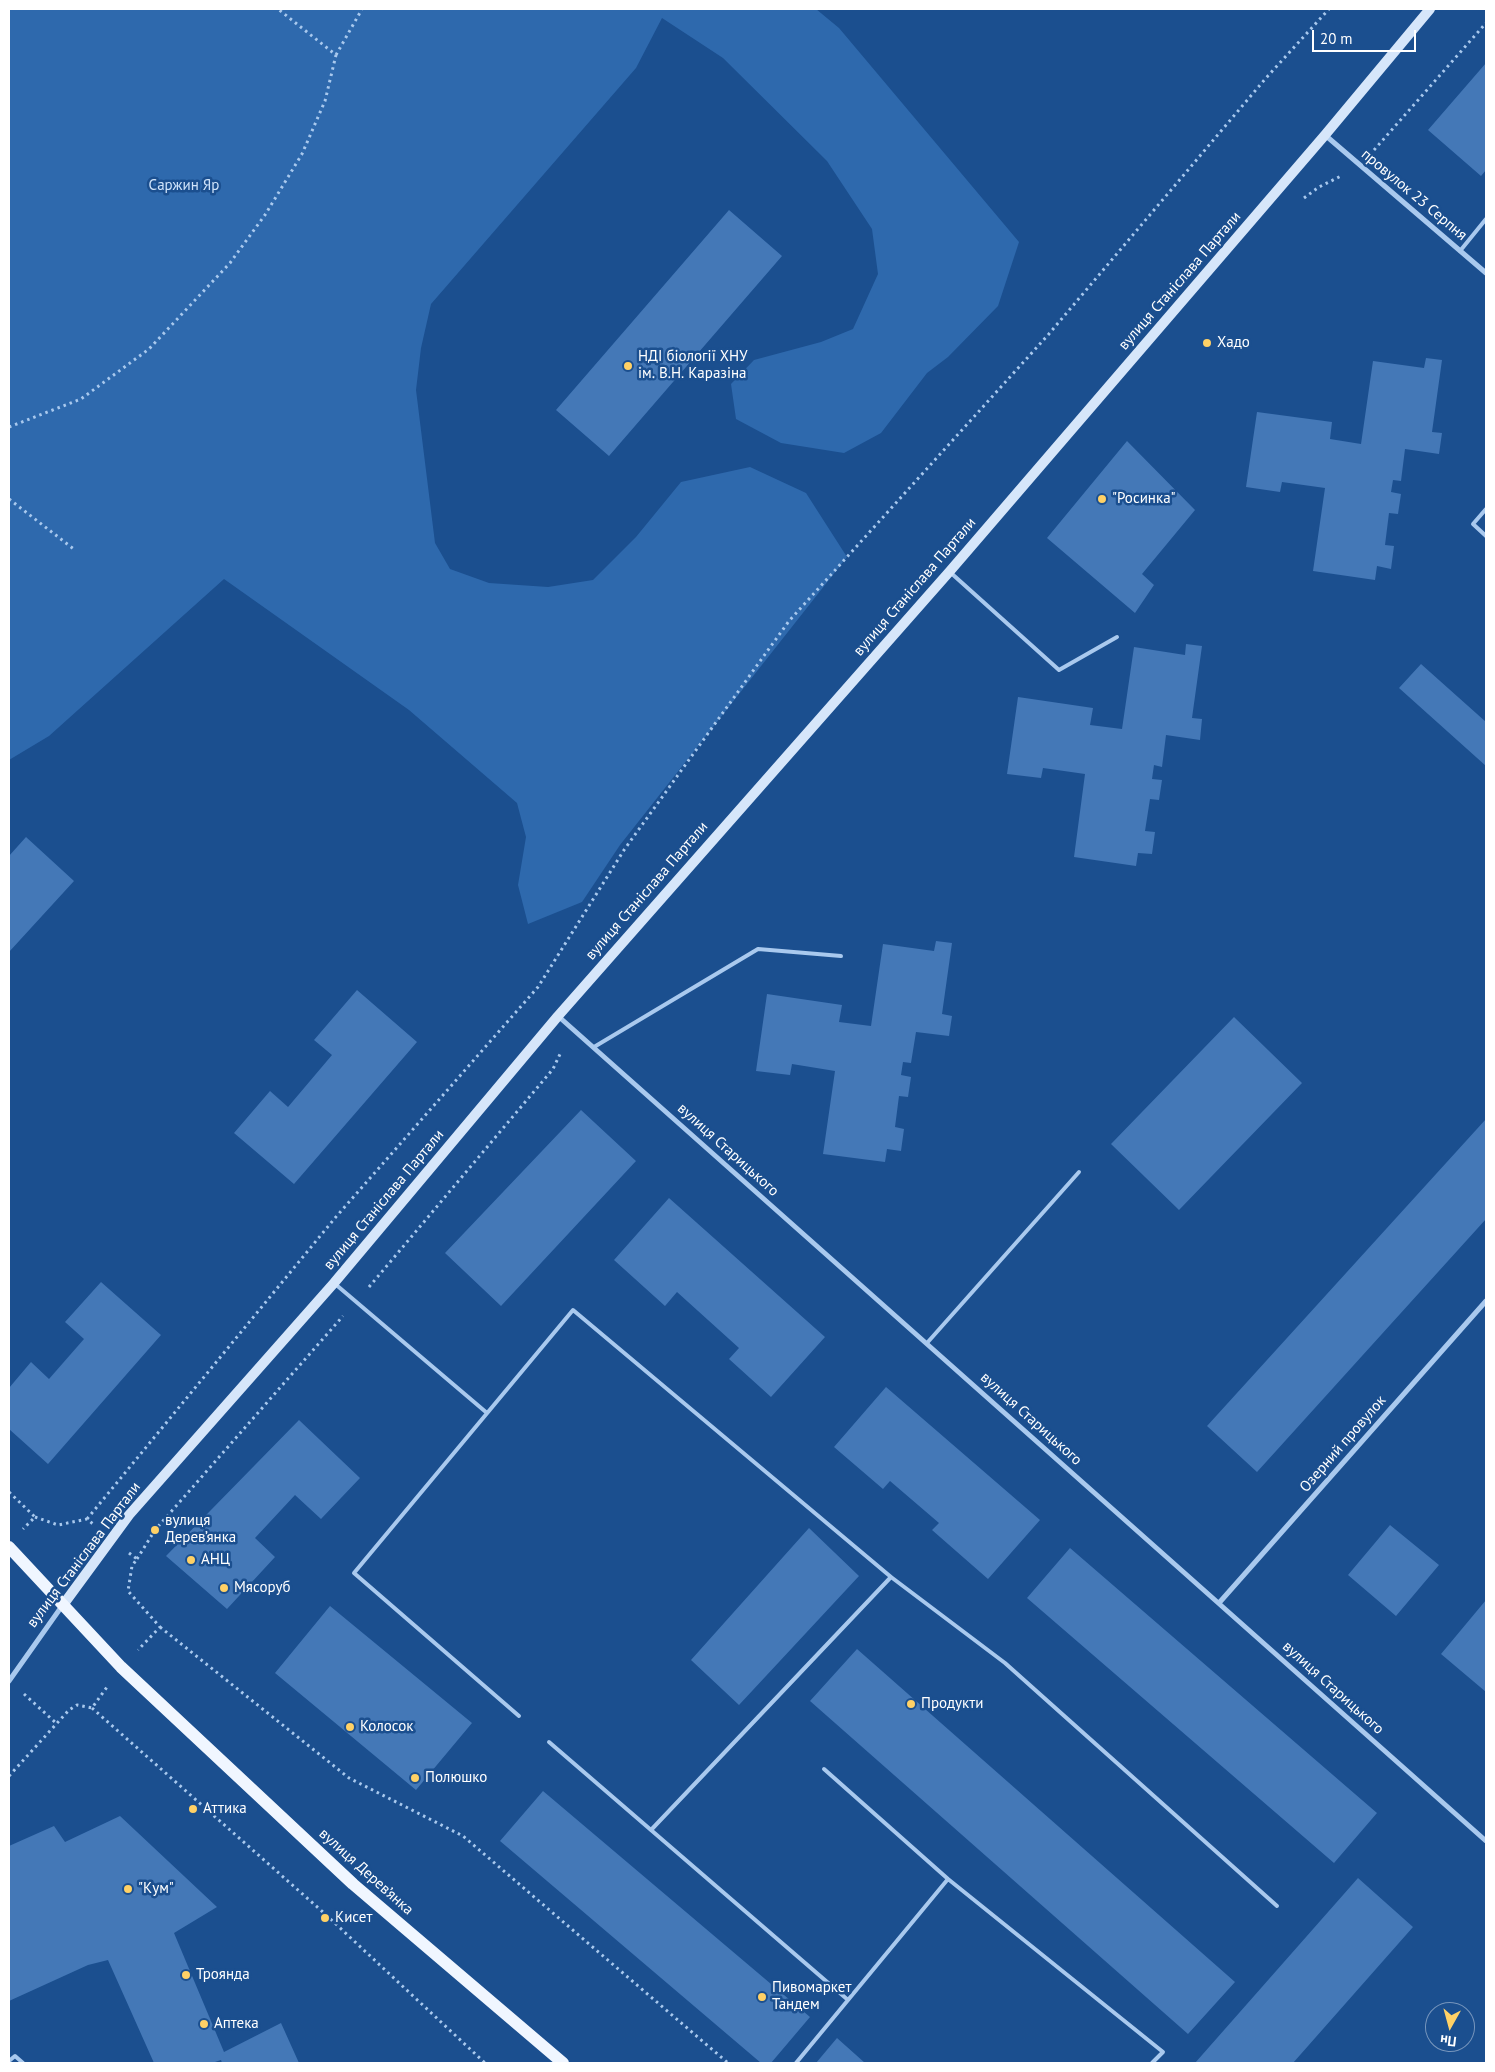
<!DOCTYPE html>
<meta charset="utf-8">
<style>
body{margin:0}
#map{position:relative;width:1495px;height:2072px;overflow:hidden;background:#1b4f8f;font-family:"PT Sans",sans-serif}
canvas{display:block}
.frame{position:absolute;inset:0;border:10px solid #fff;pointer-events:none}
.north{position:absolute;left:1425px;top:2002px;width:50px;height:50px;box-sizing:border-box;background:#1b4f8f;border:1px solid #7695bc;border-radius:50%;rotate:187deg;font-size:14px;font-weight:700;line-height:20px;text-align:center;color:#fff}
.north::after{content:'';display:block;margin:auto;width:18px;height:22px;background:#ffd166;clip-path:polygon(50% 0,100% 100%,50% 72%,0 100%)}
.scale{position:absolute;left:1312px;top:30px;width:104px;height:22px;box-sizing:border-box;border:2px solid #fff;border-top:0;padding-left:6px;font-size:15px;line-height:18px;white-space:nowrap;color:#fff;-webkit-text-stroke:4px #1b4f8f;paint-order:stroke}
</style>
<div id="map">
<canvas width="1495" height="2072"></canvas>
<div class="frame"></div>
<div class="north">Пн</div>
<div class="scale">20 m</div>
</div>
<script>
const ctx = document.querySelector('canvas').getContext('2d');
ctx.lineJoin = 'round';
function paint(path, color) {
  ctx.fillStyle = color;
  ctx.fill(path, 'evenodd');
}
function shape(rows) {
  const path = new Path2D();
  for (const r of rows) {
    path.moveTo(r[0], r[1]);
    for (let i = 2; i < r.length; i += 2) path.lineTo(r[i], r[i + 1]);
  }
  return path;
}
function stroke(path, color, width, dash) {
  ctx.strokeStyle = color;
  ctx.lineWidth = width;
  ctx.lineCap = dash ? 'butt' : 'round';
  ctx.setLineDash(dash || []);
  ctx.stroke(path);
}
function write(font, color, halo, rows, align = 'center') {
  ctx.font = font + ' "PT Sans",sans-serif';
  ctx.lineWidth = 5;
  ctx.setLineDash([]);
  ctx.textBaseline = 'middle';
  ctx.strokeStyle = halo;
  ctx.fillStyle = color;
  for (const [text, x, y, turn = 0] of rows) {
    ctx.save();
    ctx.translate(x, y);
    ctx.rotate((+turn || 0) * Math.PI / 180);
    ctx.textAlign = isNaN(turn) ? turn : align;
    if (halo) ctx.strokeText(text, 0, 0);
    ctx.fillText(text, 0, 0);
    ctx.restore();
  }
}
const green = shape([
 [9,9,816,9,839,28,1019,242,998,306,948,357,927,373,881,433,844,453,781,443,736,419,731,384,754,360,821,342,853,329,878,274,872,229,827,161,723,58,662,18,636,68,431,304,421,348,416,390,435,543,450,569,489,583,548,587,593,580,636,537,681,482,750,467,806,493,847,557,620,845,582,902,528,924,518,885,526,837,517,803,409,710,224,579,49,736,9,760]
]);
const building = shape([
 [1486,63,1486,170,1481,176,1428,130],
 [729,210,782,256,609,456,556,410],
 [1426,358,1442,360,1432,432,1442,433,1439,454,1405,449,1401,481,1393,480,1391,492,1401,494,1398,514,1389,513,1385,545,1394,546,1391,569,1377,566,1375,580,1313,571,1325,488,1282,482,1280,492,1246,487,1257,412,1332,422,1330,439,1361,444,1373,361,1424,368],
 [1127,441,1195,510,1142,574,1154,585,1135,613,1047,538],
 [1186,644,1202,646,1192,718,1202,719,1200,740,1166,735,1162,767,1154,765,1152,779,1162,780,1159,800,1150,799,1145,831,1155,832,1152,854,1138,853,1136,866,1074,857,1085,774,1043,768,1041,778,1007,774,1018,697,1093,708,1090,725,1122,729,1134,647,1185,655],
 [1421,664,1486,722,1486,766,1399,688],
 [26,837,74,881,9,952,9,856],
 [936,941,952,943,942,1014,952,1016,949,1036,916,1032,911,1063,903,1062,901,1075,911,1077,908,1097,899,1096,895,1127,904,1129,901,1151,887,1149,885,1162,823,1154,835,1071,792,1064,790,1075,756,1071,767,994,842,1005,839,1022,871,1026,883,944,934,951],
 [357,990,417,1042,294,1184,234,1133,270,1091,288,1107,332,1055,314,1040],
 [1234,1017,1302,1083,1179,1210,1111,1144],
 [581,1110,636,1161,501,1306,445,1253],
 [1486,1119,1486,1219,1257,1472,1207,1426],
 [669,1198,825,1337,771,1397,729,1359,739,1348,677,1292,665,1306,614,1260],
 [101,1282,161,1335,48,1464,9,1429,9,1388,31,1362,49,1379,84,1339,65,1322],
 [886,1387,1040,1520,988,1579,932,1530,939,1523,890,1481,883,1489,834,1447],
 [299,1420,360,1478,321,1519,295,1495,255,1538,275,1557,227,1609,166,1556],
 [1390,1525,1439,1565,1396,1616,1348,1575],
 [809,1528,859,1576,739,1705,691,1660],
 [1070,1548,1377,1813,1334,1863,1027,1598],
 [1486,1600,1486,1692,1441,1654],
 [330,1606,472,1723,416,1790,275,1673],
 [857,1649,1235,1982,1188,2034,810,1701],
 [543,1791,810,2017,771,2063,761,2063,500,1841],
 [120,1816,217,1907,174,1933,224,2052,281,2023,299,2063,222,2063,221,2060,212,2063,154,2063,108,1960,88,1965,9,2001,9,1846,54,1826,65,1842],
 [1358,1878,1413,1927,1293,2063,1195,2063],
 [837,2038,865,2063,816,2063]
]);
const path = shape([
 [336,55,362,9],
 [1374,150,1486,23],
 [1304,198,1319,187,1341,176],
 [9,427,81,399,149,349,230,263,265,215,302,154,325,101,336,55,278,9],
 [9,499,75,550],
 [369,1287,553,1069,561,1052],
 [9,1492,35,1517,23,1529],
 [35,1517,58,1525,87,1519,93,1524],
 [87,1519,335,1218,538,987,624,850,789,621,1048,335,1266,78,1329,9],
 [129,1553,137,1559,132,1566,128,1591,160,1627,138,1650],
 [137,1559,155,1530,343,1316],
 [160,1627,349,1778,463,1836,728,2063],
 [24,1694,56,1723],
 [92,1708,324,1913,485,2063],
 [9,1776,69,1710,77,1705,92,1708,107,1687]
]);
const lane = shape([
 [1460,251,1486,219],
 [1486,509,1473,524,1486,536],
 [951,573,1059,670,1117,637],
 [594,1047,758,949,841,956],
 [334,1283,487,1413],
 [927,1343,1079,1172],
 [519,1716,354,1573,573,1310,891,1577,1005,1663,1277,1906],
 [549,1742,848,2000],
 [824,1769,948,1879,1163,2052,1152,2063],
 [651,1830,891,1577],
 [9,2061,15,2056,23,2063],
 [796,2063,948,1879]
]);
const street = shape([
 [1325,135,1486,273],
 [558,1016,1486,1841],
 [1219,1603,1486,1301],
 [9,1681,62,1606]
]);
const secondary = shape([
 [63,1605,129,1515,334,1283,558,1016,950,571,1325,135,1430,9]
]);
const primary = shape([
 [9,1547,121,1667,353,1884,563,2063]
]);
const markers = [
 [1207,343,5,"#ffd166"],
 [628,366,5,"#ffd166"],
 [1102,499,5,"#ffd166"],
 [155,1530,5,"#ffd166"],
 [191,1560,5,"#ffd166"],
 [224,1588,5,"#ffd166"],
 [911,1704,5,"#ffd166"],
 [350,1727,5,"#ffd166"],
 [415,1778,5,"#ffd166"],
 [193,1809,5,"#ffd166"],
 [128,1889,5,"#ffd166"],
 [325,1918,5,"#ffd166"],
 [186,1975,5,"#ffd166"],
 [762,1997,5,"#ffd166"],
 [204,2024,5,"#ffd166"]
];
const parkNames = [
 ["Саржин Яр",184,186]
];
const streetNames = [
 ["провулок 23 Серпня",1414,195,40],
 ["вулиця Станіслава Партали",1180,281,-49],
 ["вулиця Станіслава Партали",915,587,-49],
 ["вулиця Станіслава Партали",647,891,-49],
 ["вулиця Старицького",728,1150,42],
 ["вулиця Станіслава Партали",384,1200,-50],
 ["вулиця Старицького",1031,1419,42],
 ["Озерний провулок",1343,1444,-49],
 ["вулиця Станіслава Партали",84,1555,-53],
 ["вулиця Старицького",1333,1688,42],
 ["вулиця Дерев’янка",366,1872,42]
];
const poiNames = [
 ["Хадо",1217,343],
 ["НДІ біології ХНУ",638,357],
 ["ім. В.Н. Каразіна",638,374],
 ["\"Росинка\"",1112,499],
 ["вулиця",165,1521],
 ["Дерев’янка",165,1538],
 ["АНЦ",201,1560],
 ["Мясоруб",234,1588],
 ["Продукти",921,1704],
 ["Колосок",360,1727],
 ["Полюшко",425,1778],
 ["Аттика",203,1809],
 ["\"Кум\"",138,1889],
 ["Кисет",335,1918],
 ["Троянда",196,1975],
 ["Пивомаркет",772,1988],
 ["Тандем",772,2005],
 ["Аптека",214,2024]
];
paint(green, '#2e69ad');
paint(building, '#4478b7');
stroke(path, '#a9c9ee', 3, [2.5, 4]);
stroke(lane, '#a9c9ee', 4);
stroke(street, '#a9c9ee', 5);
stroke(secondary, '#d6e6fa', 10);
stroke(primary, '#f0f6ff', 12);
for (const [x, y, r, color] of markers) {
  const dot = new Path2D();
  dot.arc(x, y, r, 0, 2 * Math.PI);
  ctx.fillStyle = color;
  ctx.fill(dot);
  stroke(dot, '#1b4f8f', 2);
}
write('15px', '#cfe3fa', '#1b4f8f', parkNames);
write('15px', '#fff', '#1b4f8f', streetNames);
write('15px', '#fff', '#1b4f8f', poiNames, 'left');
</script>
